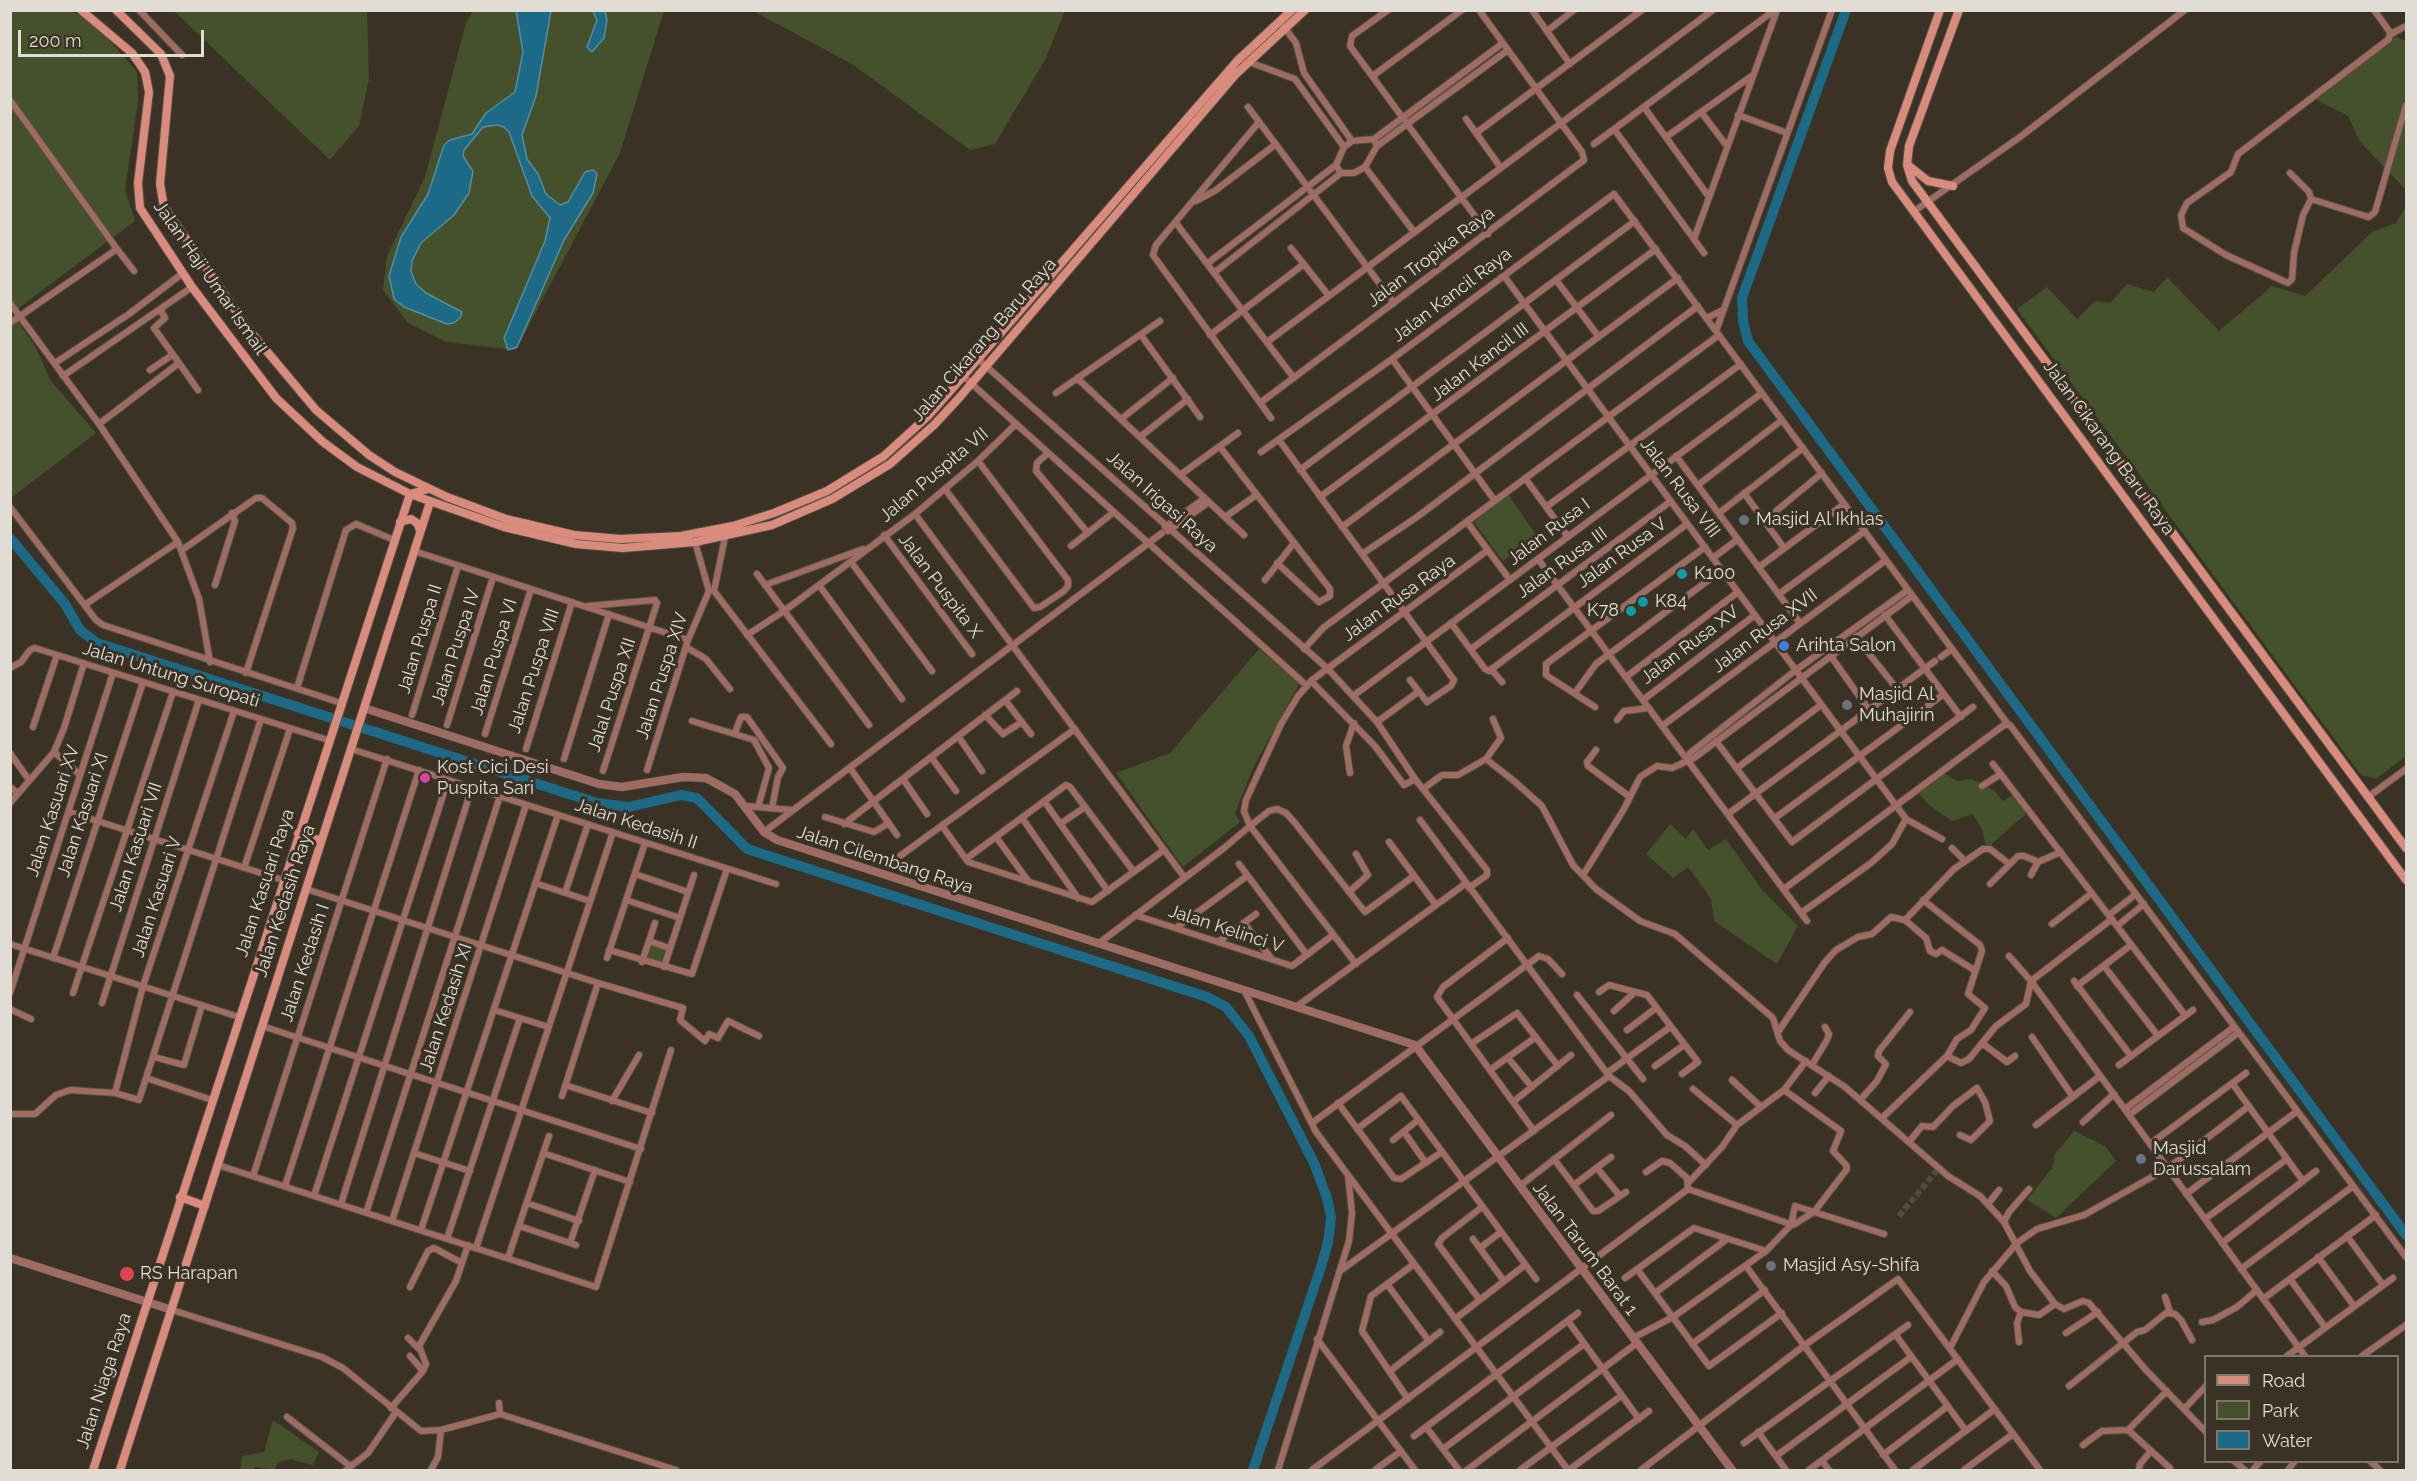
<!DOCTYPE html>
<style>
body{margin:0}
#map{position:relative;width:2417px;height:1481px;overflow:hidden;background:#393225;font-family:Raleway,sans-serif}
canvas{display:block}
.frame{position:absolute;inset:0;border:12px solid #e1dcd4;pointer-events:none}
.legend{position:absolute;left:2204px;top:1355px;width:195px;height:108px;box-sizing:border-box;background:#393225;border:2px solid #7c766b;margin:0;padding:8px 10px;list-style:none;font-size:18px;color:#e1dcd4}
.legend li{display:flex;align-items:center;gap:12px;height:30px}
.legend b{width:30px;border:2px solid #7c766b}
.scale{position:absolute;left:18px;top:30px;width:186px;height:27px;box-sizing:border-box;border:3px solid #e1dcd4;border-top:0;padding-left:8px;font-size:18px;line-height:21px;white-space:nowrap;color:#e1dcd4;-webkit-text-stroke:4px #393225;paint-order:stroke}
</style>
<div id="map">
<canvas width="2417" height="1481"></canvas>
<div class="frame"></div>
<ul class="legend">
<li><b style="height:8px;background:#d98b7d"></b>Road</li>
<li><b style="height:16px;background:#45512b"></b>Park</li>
<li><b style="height:16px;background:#1d6a87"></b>Water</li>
</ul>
<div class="scale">200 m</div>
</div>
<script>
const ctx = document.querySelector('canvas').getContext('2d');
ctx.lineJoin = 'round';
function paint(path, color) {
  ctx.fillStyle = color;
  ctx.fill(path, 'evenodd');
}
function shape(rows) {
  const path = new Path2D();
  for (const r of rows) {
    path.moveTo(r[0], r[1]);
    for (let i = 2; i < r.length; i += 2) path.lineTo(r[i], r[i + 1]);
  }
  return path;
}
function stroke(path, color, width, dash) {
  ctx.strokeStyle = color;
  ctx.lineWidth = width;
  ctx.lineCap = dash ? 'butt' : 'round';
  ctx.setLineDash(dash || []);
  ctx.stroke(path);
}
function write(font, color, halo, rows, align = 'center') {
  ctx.font = font + ' Raleway,sans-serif';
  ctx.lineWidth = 6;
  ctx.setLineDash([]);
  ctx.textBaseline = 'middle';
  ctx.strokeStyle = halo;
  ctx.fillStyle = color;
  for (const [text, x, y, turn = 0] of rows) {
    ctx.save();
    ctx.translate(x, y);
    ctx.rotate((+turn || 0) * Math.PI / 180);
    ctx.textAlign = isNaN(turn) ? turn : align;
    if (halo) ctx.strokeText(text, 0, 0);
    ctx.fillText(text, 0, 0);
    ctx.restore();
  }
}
const green = shape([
 [11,11,70,11,92,20,137,72,138,102,125,190,135,221,12,313,35,346,51,381,96,433,11,498],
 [174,11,367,11,369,79,359,126,330,160],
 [473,11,664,11,620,153,516,350,446,342,408,323,383,290,387,256,425,177,466,23],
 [753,11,1065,11,1045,60,995,144,970,150,852,64],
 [2395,36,2406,41,2406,190,2360,142,2348,116,2311,97],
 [2406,206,2406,756,2376,779,2361,775,2017,309,2047,287,2077,319,2095,301,2110,303,2127,284,2154,292,2167,277,2219,331,2272,286,2305,296,2372,232,2396,223],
 [1508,494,1537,536,1503,561,1474,522],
 [1259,649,1299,684,1253,768,1235,813,1240,822,1183,867,1116,773,1170,753],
 [1944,773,1957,781,1971,779,1994,790,2003,801,2012,795,2027,813,1986,849,1983,831,1973,814,1952,821,1928,804,1917,792],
 [1670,824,1686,839,1693,829,1708,850,1726,839,1763,891,1798,926,1777,964,1714,921,1711,899,1688,867,1673,878,1646,854],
 [650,943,668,948,661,967,643,961],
 [2074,1131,2105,1146,2116,1161,2056,1218,2027,1200,2052,1168,2055,1154],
 [273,1420,319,1452,313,1465,290,1459,278,1463,274,1470,255,1467,254,1470,240,1470,242,1456,264,1452]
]);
const water = shape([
 [516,11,551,11,536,96,522,135,527,159,538,174,546,194,560,205,568,202,585,172,593,170,597,174,593,193,564,240,517,347,508,350,504,338,545,241,550,218,532,196,509,132,504,127,497,125,483,127,464,150,463,156,473,171,469,193,454,215,421,243,412,261,411,271,416,284,426,293,462,312,460,318,454,323,447,324,404,307,394,299,389,276,401,237,428,194,444,145,450,140,472,134,486,113,515,92,523,52,516,11],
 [593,11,605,11,607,20,604,38,592,52,587,47,597,20,593,11]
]);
const river = shape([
 [1846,10,1742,298,1743,321,1748,341,2406,1235],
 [10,538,65,604,80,630,97,643,597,803,629,807,681,795,697,798,747,849,1207,997,1226,1007,1249,1036,1314,1163,1327,1198,1331,1217,1328,1243,1321,1267,1253,1470]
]);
const minorTunnel = shape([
 [1899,1216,1939,1168]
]);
const minor = shape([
 [139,10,182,55],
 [1388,10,1352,36,1350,46,1488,234],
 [1532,10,1570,64],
 [2374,10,2390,32,2389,39,2238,154,2231,172,2187,203,2181,215,2183,228,2226,255,2288,283,2292,279,2294,253,2303,215,2311,199,2365,216,2369,217,2375,212,2406,105],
 [1284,27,1296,43,1304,73,1352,141],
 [1547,31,1574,10],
 [2391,34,2406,26],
 [1249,62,1295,79,1344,147],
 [1374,75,1462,10],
 [10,100,117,249,10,323],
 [1248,107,1394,303],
 [1644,107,1709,197],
 [1701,112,1727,146],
 [1738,115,1787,133],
 [1466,119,1501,168],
 [1259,122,1156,245,1153,255,1271,418],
 [1614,129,1704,253],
 [1476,133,1642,10],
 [1666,137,1753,75],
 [1374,139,1503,43],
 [1594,144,1772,12,1776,13,1694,239],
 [1377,146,1508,50],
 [1365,167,1414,232],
 [2290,173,2309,192,2311,199],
 [1196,201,1216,190,1276,144],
 [1913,212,2020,137,2185,10],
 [1176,223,1294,378],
 [1291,248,1329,296],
 [117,249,134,271],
 [1208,263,1336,165,1344,147,1352,141,1374,139,1377,146,1365,167,1354,173,1341,173,1336,165],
 [1215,272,1341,173],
 [1504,276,1906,819,1892,844,1871,863,1801,913],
 [1556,280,1599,337],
 [10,303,99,424,178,542,199,599,210,662],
 [160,309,165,318,154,328,179,363],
 [1707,318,1723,310],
 [1716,331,1832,10],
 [1141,335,1200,417],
 [1210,335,1304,264],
 [1267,342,1713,10],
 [978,359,1327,668,1377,722,1415,779,1487,870,1487,875,1469,888],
 [1392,359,1495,501],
 [55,363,129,314,183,273],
 [150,370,172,355],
 [63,376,192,287],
 [963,376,1307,686],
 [1077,378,1244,535],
 [1056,393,1160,321],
 [1260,403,1584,160,1582,152,1479,10],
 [1121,419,1173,378],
 [99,424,179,363,198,390],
 [1140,437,1188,399],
 [1279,440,1454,680,1451,686,1427,702,1410,680],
 [1220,447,1330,589,1330,596,1319,602,1277,563],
 [1261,452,1392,359,1614,194,2007,723],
 [1048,453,1037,463,1036,471,1088,533],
 [1676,456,1800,623],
 [1300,470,1635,221],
 [1180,475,1238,433],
 [1525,478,1568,537],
 [1698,485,1782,420],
 [945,489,1034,608,1040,607,1064,591,1068,586,1068,580,978,461],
 [1744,493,1784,548],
 [1320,497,1656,249],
 [10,507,96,620,103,625,341,703],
 [1546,507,1741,364],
 [1719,513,1803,448],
 [915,514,1185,878],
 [1225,517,1255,496],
 [1764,521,1822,473],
 [1467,522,1510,580],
 [1165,527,1205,498],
 [1342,527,1678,278],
 [1168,531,1209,502],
 [884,535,972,654],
 [695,542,709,591],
 [1071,546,1114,512],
 [182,550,256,498,262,498,292,523,293,528,246,673],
 [414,551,688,640],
 [1362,554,1417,517,1698,306],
 [1713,558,1738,539],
 [1538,559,1807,921],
 [851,562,932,671],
 [1759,567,1844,504],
 [757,574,869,725],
 [1265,580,1294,543],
 [215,585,235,521,232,513],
 [765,585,863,549],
 [819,585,902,699],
 [714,591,831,744],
 [714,591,725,537],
 [1779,594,1865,531],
 [86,604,178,542],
 [588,606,655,600,657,603,603,771],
 [1885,615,1961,717],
 [1451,623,1485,669,1489,671,1687,524],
 [747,635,784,611,915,514,978,461,1016,424],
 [1856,636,1866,649],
 [686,647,706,659,730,689],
 [1304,649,1323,628,1719,335],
 [1471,649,1671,501],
 [1867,651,1897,689],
 [1830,655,1869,710],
 [1941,657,1952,649],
 [10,668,21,662,30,650,35,648,328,740],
 [1491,669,1502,682],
 [1626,677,1738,592],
 [1311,681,1375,746,1404,785,1415,779],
 [297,688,346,530,356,524,394,540],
 [1575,693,1596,664,1722,570],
 [1353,696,1762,393],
 [1005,700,1031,734],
 [1643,700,1755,615],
 [1595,707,1546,675,1546,664,1705,547],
 [412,715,458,566],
 [985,715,1003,734,1022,722],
 [1617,720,1624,711,1649,708],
 [692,721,754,740,769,768,758,807],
 [1377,722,1418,692],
 [447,725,493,577],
 [1662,726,1886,560],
 [33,727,57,655],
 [735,733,741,717,747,717,783,768,778,777,772,808],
 [485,734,531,589],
 [958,736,982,771],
 [1716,741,1792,842,1973,707],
 [351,749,776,884],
 [526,749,572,602],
 [1596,750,1587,762,1588,766,1630,797],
 [54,752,64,728,84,663],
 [10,753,29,780],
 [931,757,956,791],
 [564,759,609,614],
 [1486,759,1501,738,1493,719],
 [1687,759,1690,753,1796,670,1908,590],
 [1993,764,2185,1015],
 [850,768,897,835],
 [1737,768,1821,705],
 [647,770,688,640,709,591],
 [1350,773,1346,746,1354,723],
 [903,779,927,814],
 [1982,786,2001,774],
 [10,787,18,793],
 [1423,789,1442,775,1458,775,1486,759,1514,781,1542,806,1573,865,1596,889,1640,921,1675,934,1773,1018,1780,1041,1788,1050,1845,1087,1948,1176,1980,1196,2004,1222,2030,1271,2055,1304,2064,1309,2083,1301,2089,1303,2145,1369,2206,1432],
 [2368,797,2406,769],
 [1044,801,1108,891],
 [10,803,54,752,80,775],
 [746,806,792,810],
 [69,812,283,880],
 [1728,814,1935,661],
 [825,817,874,832,889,823],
 [1022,818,1078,898],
 [1775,818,1944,694],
 [1906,819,1942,839],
 [1420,820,1609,1076,1629,1091,1667,1135,1685,1146,1706,1165],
 [844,824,1017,691],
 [1060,824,1085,807],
 [942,826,968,862,1092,902,1164,850],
 [764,832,1162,533],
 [996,837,1029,882],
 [1389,842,1436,905],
 [1952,848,1964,860],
 [966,859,1066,785,1070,787,1134,872],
 [893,861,1075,729],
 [1239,864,1307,955],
 [244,868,290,729],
 [635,874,688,892],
 [1583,875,1624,809,1640,777,1657,766,1672,768,1694,758,1912,596],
 [2031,875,2038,862],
 [535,883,590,901],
 [1990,884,2018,856,2024,856,2038,862,2061,852],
 [306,889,598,983,683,1008,680,1020,705,1041,709,1034,718,1038,728,1021,759,1036],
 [1784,889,2004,725,2010,725,2406,1257],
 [1349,892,1368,875,1356,854],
 [565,893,588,824],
 [626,900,680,918],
 [1135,915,1292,966,1333,935],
 [2109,915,2136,894],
 [1905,920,1926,938,1930,951,1936,954,1942,950,1974,970],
 [1244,923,1271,958],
 [2052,924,2092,893],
 [2117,926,2144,904],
 [1176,928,1247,876],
 [1508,938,1443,987,1437,997,1534,1131],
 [649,941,669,948],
 [1218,942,1256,914],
 [10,944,239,1017],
 [1098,944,1224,848,1250,826,1269,811,1277,809,1286,813,1295,823,1365,912,1414,876],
 [609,950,692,974,727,869],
 [2009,956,2031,981,2305,1356],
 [53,958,143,682],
 [607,958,645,843],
 [642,962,655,923],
 [1356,964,1250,826,1244,811,1246,800,1281,724,1298,696,1312,680,1488,550],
 [2104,966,2158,1036],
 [664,967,694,875],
 [2074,981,2131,1056],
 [2077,986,2131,945],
 [1244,990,1316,1132,1348,1175,1352,1213,1349,1241,1278,1470],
 [1599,992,1609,985,1647,995,1698,1062,1682,1074],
 [10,993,113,673],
 [73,993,173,692],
 [1577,995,1643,1079],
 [102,1003,199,700],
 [1296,1007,1465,884],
 [10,1009,31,1019],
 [494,1010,549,1027],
 [1614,1011,1635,992],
 [262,1026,641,1149],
 [1627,1030,1656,1008],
 [1778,1032,1825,962,1836,950,1858,937,1872,934,1891,917,1905,920,1954,869,1983,849,1990,849,2008,863],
 [2032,1037,2073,1097],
 [1982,1043,2007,1062,2015,1056],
 [1471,1044,1517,1013,1558,1066],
 [1947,1056,1961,1063,1969,1059,1996,1026,2026,1004,2031,981,2112,919],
 [154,1057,184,1065,202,1005],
 [1508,1058,1532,1087],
 [1812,1065,1827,1040,1829,1034,1825,1027],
 [2119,1065,2193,1010],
 [1655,1066,1684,1045],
 [1490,1070,1536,1037],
 [1607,1073,1670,1027],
 [146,1078,212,1100],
 [1732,1080,1760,1106],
 [2232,1083,2303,1181],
 [565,1085,652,1113],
 [1693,1089,1737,1125],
 [115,1093,143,986,234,711],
 [1815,1093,1829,1076],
 [562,1096,598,983],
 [1861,1099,1877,1081,1886,1064,1878,1056,1879,1051,1910,1012],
 [612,1101,639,1055],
 [1513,1102,1571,1055],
 [1338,1103,1394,1178,1401,1179,1442,1152],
 [2125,1109,2234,1027],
 [10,1114,35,1114,56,1095,70,1090,115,1093,139,1100,261,719],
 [2129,1115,2238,1033],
 [1882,1118,1947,1056,1957,1039,1971,1030,1985,1008,1968,994,1982,951,1980,945,1923,900],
 [2083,1122,2114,1094],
 [1312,1123,1539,956,1548,959,1562,974],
 [2036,1125,2100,1076],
 [1357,1129,1401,1096,1536,1279],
 [1404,1132,1426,1163],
 [1393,1140,1418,1120],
 [1909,1142,1922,1126,1933,1127,1953,1106,1977,1088,1985,1102,1990,1121,1971,1140,1960,1135],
 [2150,1144,2246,1073],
 [414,1153,470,1171],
 [543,1153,630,1182],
 [1554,1159,1593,1211,1598,1211,1626,1192],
 [218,1165,596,1287,671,1050],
 [1597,1168,1620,1196],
 [1348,1175,1568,1470],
 [253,1176,387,759],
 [1690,1181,1722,1147,1737,1125,1784,1090,1806,1061],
 [1574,1185,1611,1157],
 [285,1186,419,770],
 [1520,1186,1611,1115],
 [1688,1189,1793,1225,1814,1212,1847,1169,1846,1165,1833,1151,1841,1131,1784,1090],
 [2186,1194,2296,1112],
 [314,1196,448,780],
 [527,1203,579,1221],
 [341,1204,472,787],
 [1988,1204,1999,1190],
 [366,1213,500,796],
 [2205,1219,2287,1159],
 [392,1221,526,805],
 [2004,1222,2009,1212,2029,1189],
 [519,1226,576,1245],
 [421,1230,558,815],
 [2347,1236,2383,1285],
 [447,1239,520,1018],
 [1473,1239,1504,1281],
 [570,1243,595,1170],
 [2222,1243,2316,1171],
 [476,1248,613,832],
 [1480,1248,1501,1232],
 [2318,1257,2354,1306],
 [508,1258,549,1136],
 [1746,1266,1895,1470],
 [1637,1269,1709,1366,1782,1313],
 [2241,1269,2352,1187],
 [1340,1271,1609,1076],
 [1992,1271,2006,1286,2015,1307,2021,1312,2039,1315,2055,1304],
 [1625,1278,1694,1228,1766,1251],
 [2290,1279,2325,1327],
 [1387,1284,1429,1341],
 [410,1287,428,1251,434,1248,462,1263],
 [1655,1293,1727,1239],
 [2165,1297,2170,1312],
 [1479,1299,1438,1244,1442,1238,1482,1207],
 [2263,1299,2376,1215],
 [172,1310,322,1357,343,1368,421,1431,441,1430,500,1414,676,1470],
 [1455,1319,1525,1265],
 [1568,1321,1639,1419],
 [2202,1322,2213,1320,2237,1307,2257,1290],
 [2066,1333,2098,1312],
 [1895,1334,1966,1431],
 [408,1338,418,1348],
 [1633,1338,1673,1317,1766,1251,1791,1225,1795,1206,1884,1234],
 [1317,1339,1415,1470],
 [2019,1342,2017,1323,2021,1312],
 [1692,1344,1765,1290],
 [1950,1348,1984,1282,2017,1243,2037,1229,2084,1215,2168,1168,2249,1106],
 [410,1356,423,1371],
 [2287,1356,2393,1278],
 [2362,1356,2406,1325],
 [1390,1371,1440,1332],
 [2069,1386,2137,1332,2145,1330,2166,1313,2175,1314,2181,1320,2192,1340],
 [1408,1399,1362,1331,1371,1296,1414,1264],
 [499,1403,500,1414],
 [391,1408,423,1371,426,1364,419,1346,456,1281,468,1245],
 [2184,1409,2205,1387],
 [287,1417,350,1466],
 [1426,1427,1459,1470],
 [2128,1430,2170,1468],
 [1758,1432,1786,1470],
 [1414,1436,1578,1313],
 [1744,1443,1908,1325],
 [2083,1445,2102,1431,2128,1430,2167,1391],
 [1443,1449,1584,1344],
 [1883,1455,1948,1406],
 [1776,1456,1911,1357],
 [1822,1461,1829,1470],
 [2235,1462,2245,1470],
 [2371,1462,2380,1470],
 [346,1470,368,1453,396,1412],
 [431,1470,438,1457,441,1430],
 [1312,1470,1688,1189,1687,1178,1670,1163,1662,1161,1646,1172],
 [1375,1470,1401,1451],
 [1467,1470,1637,1343],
 [1520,1470,1621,1396],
 [1569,1470,1649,1411],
 [1641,1470,1805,1345,1898,1279,2040,1470],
 [1809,1470,1958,1359],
 [1913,1470,1995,1409],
 [1964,1470,2013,1434],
 [2139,1470,2140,1464,2151,1451],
 [2253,1470,2260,1462],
 [2288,1470,2294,1462]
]);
const tertiary = shape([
 [364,708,599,784,622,787,683,777,706,778,735,794,764,832,777,840,1415,1045,1732,1470],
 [10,1258,172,1310]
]);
const secondary = shape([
 [81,10,132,53,145,72,149,92,138,183,140,208,192,287,276,398,323,442,357,467,410,494,504,527,576,544,623,548,695,542,772,525,832,499,890,464,934,425,959,398,1236,74,1305,10],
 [116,10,161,54,170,76,160,184,164,207,249,330,316,410,369,455,395,472,447,497,506,519,574,535,620,539,681,536,733,526,774,513,827,491,884,456,928,416,952,389,1237,61,1292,10],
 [1940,10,1890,151,1888,168,1892,182,2406,880],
 [1959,10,1909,146,1907,165,1912,181,2406,848],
 [1908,165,1928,181,1953,186],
 [400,522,411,519,417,523,420,530],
 [298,833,321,841],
 [180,1197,205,1206],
 [93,1470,410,494,428,489],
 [120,1470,430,502]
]);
const markers = [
 [1744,520,6,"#6b7280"],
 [1682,574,6,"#0f9aa8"],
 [1643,602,6,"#0f9aa8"],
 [1631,611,6,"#0f9aa8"],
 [1784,646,6,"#3f7fe0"],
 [1847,705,6,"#6b7280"],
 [425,778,6,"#d1479c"],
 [2141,1159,6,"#6b7280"],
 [1771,1266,6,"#6b7280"],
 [127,1274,8,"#e0444e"]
];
const streetNames = [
 ["Jalan Tropika Raya",1431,257,-37],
 ["Jalan Haji Umar Ismail",210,278,55],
 ["Jalan Kancil Raya",1452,295,-37],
 ["Jalan Cikarang Baru Raya",984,340,-49],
 ["Jalan Kancil III",1480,362,-37],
 ["Jalan Cikarang Baru Raya",2109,448,54],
 ["Jalan Puspita VII",934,475,-40],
 ["Jalan Rusa VIII",1680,488,53],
 ["Jalan Irigasi Raya",1162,502,42],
 ["Jalan Rusa I",1549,532,-37],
 ["Jalan Rusa V",1622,553,-36],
 ["Jalan Rusa III",1562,563,-36],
 ["Jalan Puspita X",940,586,53],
 ["Jalan Rusa Raya",1399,598,-36],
 ["Jalan Rusa XVII",1765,631,-37],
 ["Jalan Puspa II",420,639,-73],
 ["Jalan Rusa XV",1690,645,-37],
 ["Jalan Puspa IV",456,647,-72],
 ["Jalan Puspa VI",494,657,-73],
 ["Jalan Puspa VIII",534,671,-72],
 ["Jalan Untung Suropati",171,675,17],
 ["Jalan Puspa XIV",662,676,-72],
 ["Jalal Puspa XII",612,695,-72],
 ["Jalan Kasuari XV",53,811,-72],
 ["Jalan Kasuari XI",83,815,-72],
 ["Jalan Kedasih II",636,824,18],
 ["Jalan Kasuari VII",136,847,-72],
 ["Jalan Cilembang Raya",885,860,18],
 ["Jalan Kasuari Raya",265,883,-72],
 ["Jalan Kasuari V",157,897,-72],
 ["Jalan Kedasih Raya",285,901,-72],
 ["Jalan Kelinci V",1226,929,18],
 ["Jalan Kedasih I",305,963,-72],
 ["Jalan Kedasih XI",446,1008,-72],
 ["Jalan Tarum Barat 1",1585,1249,53],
 ["Jalan Niaga Raya",104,1381,-72]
];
const poiNames = [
 ["Masjid Al Ikhlas",1756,520],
 ["K100",1694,574],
 ["K84",1655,602],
 ["K78",1619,611,"right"],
 ["Arihta Salon",1796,646],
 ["Masjid Al",1859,695],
 ["Muhajirin",1859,716],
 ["Kost Cici Desi",437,768],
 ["Puspita Sari",437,789],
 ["Masjid",2153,1149],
 ["Darussalam",2153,1170],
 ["Masjid Asy-Shifa",1783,1266],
 ["RS Harapan",140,1274]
];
paint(green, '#45512b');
paint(water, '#1d6a87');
stroke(water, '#588c9e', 1.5);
stroke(river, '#1d6a87', 10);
stroke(minorTunnel, '#524c3f', 6, [6, 3]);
stroke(minor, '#575144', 8);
stroke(tertiary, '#575144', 9);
stroke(secondary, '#575144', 10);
stroke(minor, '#9e6c63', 6);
stroke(tertiary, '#9e6c63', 8);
stroke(secondary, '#d98b7d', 8);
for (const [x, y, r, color] of markers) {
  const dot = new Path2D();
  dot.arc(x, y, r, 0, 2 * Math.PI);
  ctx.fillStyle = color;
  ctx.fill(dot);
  stroke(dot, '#393225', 2);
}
write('18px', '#e1dcd4', '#393225', streetNames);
write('18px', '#e1dcd4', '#393225', poiNames, 'left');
</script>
